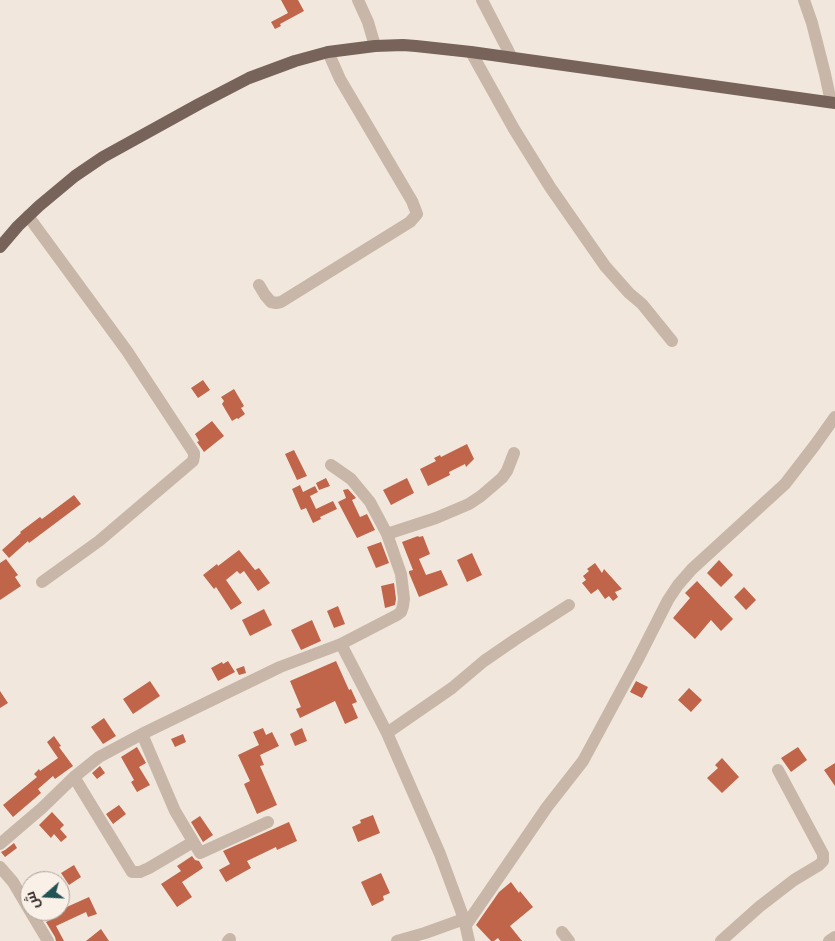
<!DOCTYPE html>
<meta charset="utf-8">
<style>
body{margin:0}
#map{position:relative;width:835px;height:941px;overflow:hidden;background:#f1e7dc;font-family:Arial,Cairo,sans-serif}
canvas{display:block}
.north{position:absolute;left:20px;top:871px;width:50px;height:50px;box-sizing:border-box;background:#f9f1e8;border:1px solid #aba29b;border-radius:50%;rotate:251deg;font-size:14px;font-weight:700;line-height:20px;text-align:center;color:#362c28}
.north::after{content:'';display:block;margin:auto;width:18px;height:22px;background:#205355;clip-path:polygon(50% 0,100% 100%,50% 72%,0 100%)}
</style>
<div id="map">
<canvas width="835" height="941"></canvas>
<div class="north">ش</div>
</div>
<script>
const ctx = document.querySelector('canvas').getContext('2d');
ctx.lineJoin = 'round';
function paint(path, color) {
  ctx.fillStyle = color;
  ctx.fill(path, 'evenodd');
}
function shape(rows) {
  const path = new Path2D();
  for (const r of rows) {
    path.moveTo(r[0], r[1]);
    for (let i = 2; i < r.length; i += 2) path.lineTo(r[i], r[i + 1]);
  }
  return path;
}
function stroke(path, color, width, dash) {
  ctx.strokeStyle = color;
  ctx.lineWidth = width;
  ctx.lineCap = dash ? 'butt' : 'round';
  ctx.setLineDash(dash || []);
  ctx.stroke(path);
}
const building = shape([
 [281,0,298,0,304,11,280,24,281,26,275,29,271,22,288,13],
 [203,380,210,390,198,398,191,388],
 [234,389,244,406,241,408,245,414,238,419,237,418,232,421,222,404,224,401,221,397],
 [212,421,224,436,204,452,197,442,199,441,195,434],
 [467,444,474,459,466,467,465,464,449,472,450,475,428,486,420,469,436,461,434,458,440,455,441,457],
 [294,450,307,476,297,480,285,454],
 [326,478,330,486,319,490,316,483],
 [407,478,414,493,391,505,383,490],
 [300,485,303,492,315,486,318,492,310,496,316,509,333,501,337,509,320,517,321,519,313,523,306,508,301,510,292,489],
 [348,489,356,498,352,500,360,517,367,514,375,530,357,538,338,502,346,498,343,490],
 [74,495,81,504,29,543,28,541,9,558,2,550,21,533,20,532,40,517,42,519],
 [418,536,419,537,423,536,430,554,419,559,426,575,441,570,448,585,419,597,409,573,409,571,413,570,402,542],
 [381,542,389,563,376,568,367,547],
 [239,550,255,570,259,568,270,583,258,591,244,571,240,574,237,571,226,580,242,603,231,610,216,587,214,589,203,575,217,564,218,566],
 [472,553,482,575,467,582,457,560],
 [6,559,18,575,15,577,21,586,0,600,0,563],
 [719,560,733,575,721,587,707,573],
 [595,563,602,573,604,569,622,589,615,592,618,597,613,601,609,596,605,599,598,589,591,594,582,583,586,580,583,576,589,571,587,569],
 [697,581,733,619,721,631,711,620,695,639,673,618,690,598,685,593],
 [394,583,396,599,395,605,385,608,381,586],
 [744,587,756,600,746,610,734,597],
 [338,606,345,624,334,628,327,611],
 [264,609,272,625,250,636,242,620],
 [312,620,321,641,301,650,291,630],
 [228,661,235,672,218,681,211,668,222,662,223,664],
 [336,661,349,690,351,689,357,702,352,704,358,718,345,724,335,701,300,718,296,709,301,707,290,681],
 [244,666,246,673,239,675,236,669],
 [150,681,160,696,133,714,123,699],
 [636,681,648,687,642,698,630,692],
 [689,688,702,700,691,712,678,700],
 [0,691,8,703,0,708],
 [104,718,116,736,103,744,91,727],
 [263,728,266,735,272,732,279,746,260,755,264,765,260,766,277,805,257,814,244,784,250,781,238,755,259,745,253,732],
 [302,728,307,741,295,746,290,734],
 [183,734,186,742,175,747,171,739],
 [54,736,61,746,59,747,73,766,55,779,53,776,38,789,41,793,13,817,3,805,37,777,34,774,39,769,40,771,58,758,47,742],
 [137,747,146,763,139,767,150,785,137,792,131,782,134,780,121,757],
 [798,747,807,760,791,772,781,758],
 [722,758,739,777,722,793,707,778,718,768,715,765],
 [835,763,835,786,824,770],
 [100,766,105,773,97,779,92,773],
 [119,805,126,814,113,824,106,814],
 [52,812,64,825,60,829,67,837,61,842,54,834,51,838,39,825],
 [373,815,380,833,358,842,352,827,361,823,360,820],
 [200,816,213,835,203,842,191,822],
 [289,822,297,841,277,850,276,847,247,861,251,868,226,882,219,870,230,864,223,851],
 [14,843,17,848,5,857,1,852,5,850],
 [192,856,195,860,199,861,203,868,182,882,192,897,177,907,161,884,181,871,177,866],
 [74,865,81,877,69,885,61,873],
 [381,873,390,893,383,896,384,900,372,906,361,882],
 [511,882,519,893,520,891,533,907,510,926,522,941,500,941,498,938,494,941,491,941,476,925,499,892],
 [89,897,97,914,88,917,86,912,56,926,64,941,56,941,55,937,46,922,61,914,60,910],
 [101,929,109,941,86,941]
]);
const minor = shape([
 [358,0,368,22,375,46],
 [482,0,512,58],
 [804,0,812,23,825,74,831,102],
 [471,52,514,129,550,187,605,266,629,293,642,304,672,341],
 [28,216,127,351,194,453,194,456,193,461,99,541,42,582],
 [259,285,265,295,271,302,276,303,281,302,410,222,417,214,412,201,340,79,328,52],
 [387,534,436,518,469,504,481,496,502,478,507,471,514,453],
 [341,644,387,733,440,854,464,919,425,933,397,941],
 [387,733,452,688,484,661,516,639,569,605],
 [142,734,175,811,200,853,268,822],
 [74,777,132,872,140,872,149,868,193,842],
 [0,844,42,808,74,777,99,757,142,734,280,667,341,644,397,615,401,612,403,606,404,599,401,574,387,534,370,502,351,479,331,465],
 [0,867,13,882,30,911],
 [30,911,48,941],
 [464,919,469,941],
 [466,925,547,807,583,761,637,661,668,600,678,585,692,569,785,484,815,445,835,417],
 [562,932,569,941],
 [228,941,230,939],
 [721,941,759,907,794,880,819,865,823,861,823,854,778,770],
 [829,941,835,937]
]);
const major = shape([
 [0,247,18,226,39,206,75,176,103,157,199,104,249,78,295,61,328,52,375,46,403,45,416,46,471,52,835,103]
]);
paint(building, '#c0654a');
stroke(minor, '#c8b6a8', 12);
stroke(major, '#77635a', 12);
</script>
